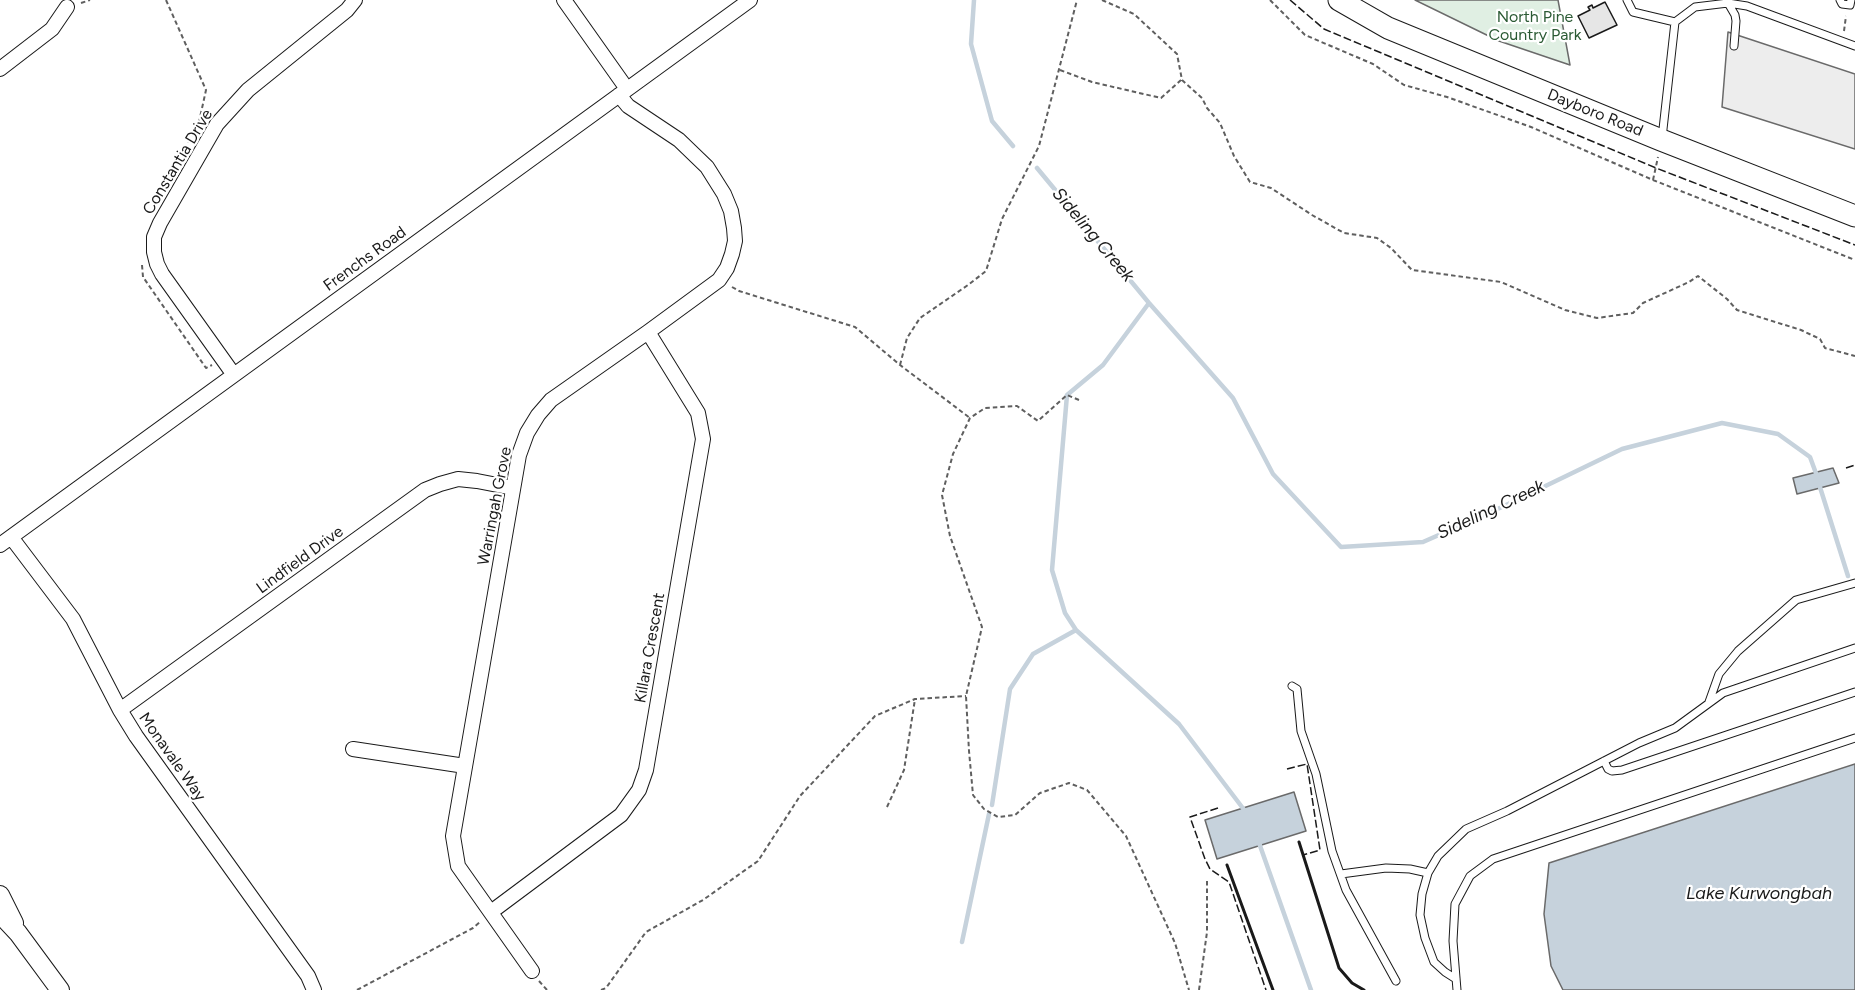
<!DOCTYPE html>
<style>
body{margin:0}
canvas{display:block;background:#fff}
</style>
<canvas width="1855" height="990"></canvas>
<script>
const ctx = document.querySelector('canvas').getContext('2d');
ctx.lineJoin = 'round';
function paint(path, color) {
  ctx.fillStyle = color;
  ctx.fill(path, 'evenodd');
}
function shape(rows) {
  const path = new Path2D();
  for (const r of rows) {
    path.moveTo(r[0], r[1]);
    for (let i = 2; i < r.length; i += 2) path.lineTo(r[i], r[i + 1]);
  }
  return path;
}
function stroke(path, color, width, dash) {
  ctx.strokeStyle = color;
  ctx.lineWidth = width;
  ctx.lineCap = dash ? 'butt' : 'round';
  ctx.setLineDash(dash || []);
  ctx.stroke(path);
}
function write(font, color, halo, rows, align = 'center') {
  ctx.font = font + ' Figtree,sans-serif';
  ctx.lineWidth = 4.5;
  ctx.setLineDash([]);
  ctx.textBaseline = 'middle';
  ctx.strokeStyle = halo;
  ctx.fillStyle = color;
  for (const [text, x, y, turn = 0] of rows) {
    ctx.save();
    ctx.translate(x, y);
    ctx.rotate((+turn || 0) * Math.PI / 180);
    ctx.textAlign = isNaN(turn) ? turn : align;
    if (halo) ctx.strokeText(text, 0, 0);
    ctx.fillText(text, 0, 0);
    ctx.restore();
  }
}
const green = shape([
 [1415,0,1558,0,1570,65,1499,41,1415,0]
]);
const parking = shape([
 [1728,32,1855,74,1855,149,1722,107,1728,32]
]);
const water = shape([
 [1833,468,1839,483,1797,494,1793,478,1833,468],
 [1855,764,1855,990,1563,990,1551,966,1544,914,1549,863,1855,764],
 [1294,792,1306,831,1217,859,1205,820,1294,792]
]);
const stream = shape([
 [974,0,971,44,992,121,1013,146],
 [1037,168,1149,303,1233,398,1273,474,1341,547,1423,542,1502,507,1622,449,1722,423,1778,434,1810,457,1817,476],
 [1149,303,1103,365,1067,395,1052,570,1065,613,1076,630,1179,724,1245,811],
 [1819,484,1848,576],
 [992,805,1010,689,1033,654,1076,630],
 [1258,840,1311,990],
 [962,942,989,814]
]);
const building = shape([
 [1605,2,1617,25,1589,38,1578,16,1590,10,1588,7,1592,5,1593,8,1605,2]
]);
const path = shape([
 [166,0,206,90,199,122,184,150],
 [1102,0,1134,14,1177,54,1182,80,1202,98,1207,108,1220,123,1234,156,1250,182,1271,188,1312,215,1344,233,1377,238,1391,248,1412,270,1501,282,1565,310,1597,318,1633,313,1643,303,1689,282,1698,276,1727,299,1737,310,1801,330,1820,339,1825,348,1855,356],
 [1270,0,1305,35,1373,64,1404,85,1447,97,1531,127,1653,180,1855,260],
 [81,3,90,0],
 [1844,31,1846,16],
 [1060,70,1092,82,1161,98,1181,80],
 [1653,180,1658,157],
 [142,265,143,277,206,368,212,365],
 [732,287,739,291,855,327,900,365,970,418],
 [900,365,907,338,920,318,968,285,986,271,1002,219,1039,146,1077,0],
 [1079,400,1067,395,1038,421,1017,406,985,408,970,418,953,454,942,495,950,536,982,627,966,696,969,751,973,795,984,809,998,817,1015,815,1040,793,1069,783,1087,790,1126,836,1175,943,1189,990],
 [887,807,904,770,915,699],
 [539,981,547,990],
 [357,990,473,928,480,922],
 [601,990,606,988,646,932,703,900,758,861,800,796,875,716,915,699,966,696],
 [1199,990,1207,932,1207,878]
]);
const lane = shape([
 [1627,0,1633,12,1675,22],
 [1840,0,1842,4,1850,5,1851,0],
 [1728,3,1735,15,1736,21,1734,46],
 [1662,138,1675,22,1695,7,1728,3,1747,6,1855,46],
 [1292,686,1297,689,1301,731,1316,774,1332,851,1346,890,1396,981],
 [1709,702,1719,674,1738,651,1796,600,1855,583],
 [1604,761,1608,769,1612,771,1622,770,1855,692],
 [1341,874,1386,868,1410,869,1428,873],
 [1456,979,1445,972,1434,962,1425,938,1420,915,1422,894,1428,873,1438,856,1466,829,1507,811,1639,743,1675,728,1723,693,1855,648],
 [1457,990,1453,941,1455,904,1470,876,1493,859,1855,738]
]);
const street = shape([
 [564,0,627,89],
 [0,69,52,29,67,7],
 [234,375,162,274,157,264,154,252,154,237,160,223,217,124,248,90,347,10,355,0],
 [11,537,73,619,120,710,136,736,308,976,314,990],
 [0,545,750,0],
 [120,710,425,490,440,484,458,479,477,481,513,488],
 [353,749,465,766],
 [491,912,621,815,639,790,646,770,703,439,698,413,648,332],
 [532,971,458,866,453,836,519,455,527,433,538,415,551,400,648,332,719,280,727,268,732,254,735,241,734,228,731,211,724,194,707,167,679,140,628,106,619,95]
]);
const secondary = shape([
 [0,895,14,923],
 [0,914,18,933,60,990]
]);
const primary = shape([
 [1339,0,1388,28,1661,140,1855,216]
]);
const fence = shape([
 [1290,0,1324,29,1656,168,1855,245],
 [1846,468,1855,465],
 [1287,769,1307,764,1320,850,1303,855],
 [1218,808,1190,817,1205,859,1210,869,1229,882,1266,990]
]);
const wall = shape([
 [1299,842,1339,968,1352,983,1364,990],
 [1227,865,1273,990]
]);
const parkNames = [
 ["North Pine",1535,17],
 ["Country Park",1535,35]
];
const streetNames = [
 ["Dayboro Road",1595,113,22],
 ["Constantia Drive",178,162,-59],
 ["Frenchs Road",365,259,-36],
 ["Warringah Grove",495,506,-79],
 ["Lindfield Drive",300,560,-36],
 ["Killara Crescent",650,648,-80],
 ["Monavale Way",172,757,55]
];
const waterNames = [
 ["Sideling Creek",1093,235,50],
 ["Sideling Creek",1491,510,-25],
 ["Lake Kurwongbah",1759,894]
];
paint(green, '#e0efe3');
stroke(green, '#6a6a6a', 1.5);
paint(parking, '#ededed');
stroke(parking, '#6a6a6a', 1.5);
paint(water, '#c6d2dc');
stroke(water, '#6a6a6a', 1.5);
stroke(stream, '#c6d2dc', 4.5);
paint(building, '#e6e6e6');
stroke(building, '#1a1a1a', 1.5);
stroke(lane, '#1a1a1a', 9);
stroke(street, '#1a1a1a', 16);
stroke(secondary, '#1a1a1a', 20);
stroke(primary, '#1a1a1a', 23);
stroke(path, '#5f5f5f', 2, [4.5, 3]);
stroke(lane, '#fff', 7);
stroke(street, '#fff', 14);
stroke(secondary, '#fff', 18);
stroke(primary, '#fff', 21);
stroke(fence, '#1a1a1a', 1.5, [8, 3]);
stroke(wall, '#1a1a1a', 3);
write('16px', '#2b5a34', '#fff', parkNames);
write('16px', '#1a1a1a', '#fff', streetNames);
write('italic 18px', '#1a1a1a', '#fff', waterNames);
</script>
